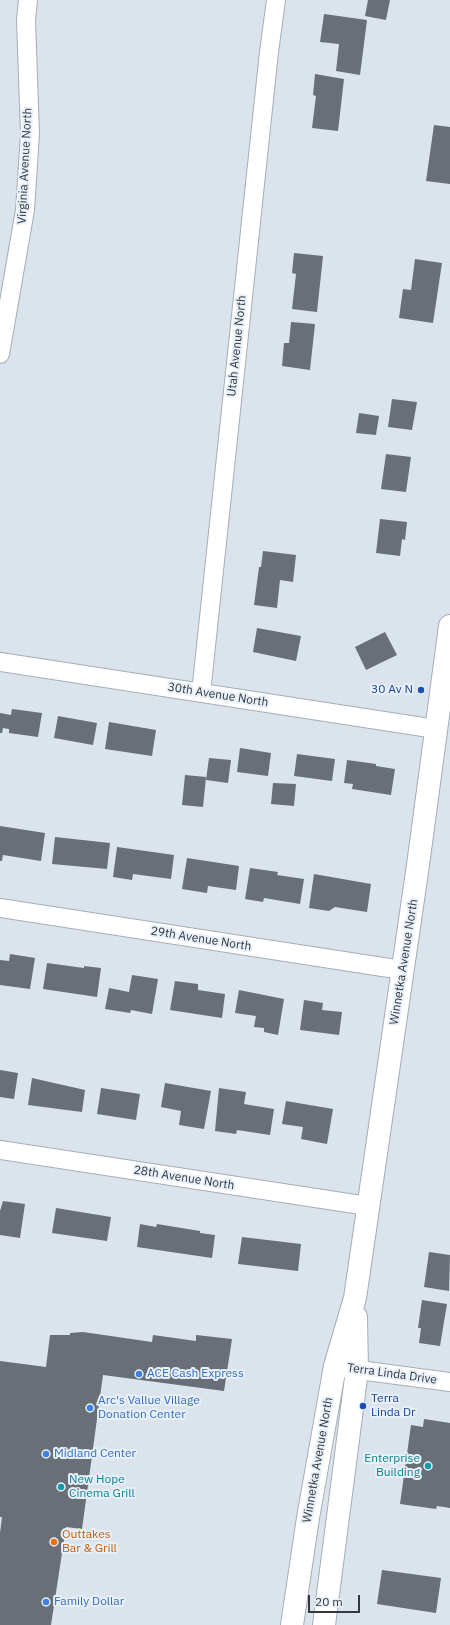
<!DOCTYPE html>
<style>
body{margin:0}
#map{position:relative;width:450px;height:1625px;overflow:hidden;background:#dbe3ed;font-family:"IBM Plex Sans",sans-serif}
canvas{display:block}
.scale{position:absolute;left:308px;top:1595px;width:52px;height:18px;box-sizing:border-box;border:2px solid #35383c;border-top:0;padding-left:5px;font-size:12px;line-height:14px;white-space:nowrap;color:#35383c;-webkit-text-stroke:3px #e8f0fa;paint-order:stroke}
</style>
<div id="map">
<canvas width="450" height="1625"></canvas>
<div class="scale">20 m</div>
</div>
<script>
const ctx = document.querySelector('canvas').getContext('2d');
ctx.lineJoin = 'round';
function paint(path, color) {
  ctx.fillStyle = color;
  ctx.fill(path, 'evenodd');
}
function shape(rows) {
  const path = new Path2D();
  for (const r of rows) {
    path.moveTo(r[0], r[1]);
    for (let i = 2; i < r.length; i += 2) path.lineTo(r[i], r[i + 1]);
  }
  return path;
}
function stroke(path, color, width, dash) {
  ctx.strokeStyle = color;
  ctx.lineWidth = width;
  ctx.lineCap = dash ? 'butt' : 'round';
  ctx.setLineDash(dash || []);
  ctx.stroke(path);
}
function write(font, color, halo, rows, align = 'center') {
  ctx.font = font + ' "IBM Plex Sans",sans-serif';
  ctx.lineWidth = 4;
  ctx.setLineDash([]);
  ctx.textBaseline = 'middle';
  ctx.strokeStyle = halo;
  ctx.fillStyle = color;
  for (const [text, x, y, turn = 0] of rows) {
    ctx.save();
    ctx.translate(x, y);
    ctx.rotate((+turn || 0) * Math.PI / 180);
    ctx.textAlign = isNaN(turn) ? turn : align;
    if (halo) ctx.strokeText(text, 0, 0);
    ctx.fillText(text, 0, 0);
    ctx.restore();
  }
}
const building = shape([
 [368,0,390,0,386,20,365,16],
 [324,14,367,20,360,75,336,71,339,44,320,42],
 [315,74,344,79,338,131,312,128,316,96,313,95],
 [434,125,450,127,450,184,426,181],
 [294,253,323,256,317,312,292,309,296,274,292,273],
 [415,259,442,263,433,323,399,318,403,289,411,290],
 [291,322,315,324,310,370,282,366,284,343,289,343],
 [392,399,417,402,412,430,388,427],
 [359,413,379,416,376,435,356,433],
 [386,454,411,457,406,492,381,489],
 [380,519,407,522,405,540,402,539,400,556,376,553],
 [263,551,296,555,293,582,280,580,277,608,254,605,259,567,261,567],
 [257,628,301,636,296,661,253,652],
 [385,632,397,655,366,670,355,647],
 [12,709,42,713,38,737,9,733,9,729,3,728,2,733,0,733,0,713,11,715],
 [58,716,97,723,93,745,54,738],
 [109,722,156,730,152,756,105,749],
 [240,748,271,753,268,776,237,772],
 [297,754,335,759,332,781,294,776],
 [209,758,231,760,228,783,206,780],
 [347,760,376,764,376,766,395,769,391,795,352,789,353,784,344,783],
 [185,775,206,777,203,807,182,805],
 [273,783,296,784,294,806,271,804],
 [0,826,45,833,41,861,3,855,2,861,0,861],
 [55,837,110,843,107,869,52,864],
 [117,847,174,855,171,879,133,874,132,880,113,877],
 [187,858,239,866,236,890,208,886,207,893,182,889],
 [250,868,278,872,277,875,304,879,300,904,264,898,263,902,245,899],
 [314,874,371,884,367,912,335,907,329,911,309,908],
 [10,954,35,958,30,989,0,985,0,960,9,961],
 [47,963,84,968,84,966,101,968,97,997,43,989],
 [132,975,158,979,152,1014,131,1010,130,1013,105,1009,109,988,129,992],
 [175,981,198,984,198,990,225,994,222,1018,170,1010],
 [239,990,284,999,278,1035,264,1032,264,1028,254,1027,256,1016,235,1013],
 [304,1000,323,1003,322,1010,342,1012,339,1035,300,1030],
 [0,1070,18,1073,14,1099,0,1097],
 [32,1078,85,1090,82,1112,28,1105],
 [165,1083,211,1091,204,1129,179,1125,181,1111,161,1107],
 [101,1088,140,1094,136,1120,97,1114],
 [219,1088,246,1092,244,1104,274,1109,270,1135,237,1130,236,1134,215,1131],
 [286,1101,333,1109,327,1144,301,1139,303,1127,282,1124],
 [3,1201,25,1204,20,1238,0,1235,0,1211],
 [56,1208,111,1217,107,1241,52,1233],
 [140,1224,156,1227,157,1224,200,1231,200,1233,215,1235,212,1258,137,1247],
 [242,1237,301,1244,298,1271,238,1264],
 [429,1252,450,1255,449,1291,424,1287],
 [422,1300,447,1304,440,1346,419,1343,421,1328,418,1328],
 [83,1332,152,1342,153,1335,196,1341,196,1335,232,1339,224,1391,103,1375,82,1529,66,1527,51,1625,0,1625,0,1533,2,1517,0,1517,0,1361,46,1367,50,1335,70,1335,70,1333],
 [424,1419,450,1423,450,1508,437,1506,436,1509,400,1504,411,1425,423,1427],
 [382,1570,441,1578,436,1613,377,1604]
]);
const street = shape([
 [0,354,25,210,30,134,26,20,28,0],
 [0,662,436,729],
 [201,693,269,52,276,0],
 [0,908,402,970],
 [0,1150,368,1206],
 [344,1368,450,1382]
]);
const secondary = shape([
 [292,1625,308,1518,335,1366,355,1298,418,865,450,626],
 [324,1625,357,1370,356,1317]
]);
const markers = [
 [421,690,4,"#1a4fb4"],
 [139,1374,4,"#3f7fe0"],
 [363,1406,4,"#1a4fb4"],
 [90,1408,4,"#3f7fe0"],
 [46,1454,4,"#3f7fe0"],
 [428,1466,4,"#0f9aa8"],
 [61,1487,4,"#0f9aa8"],
 [54,1542,4,"#e8710a"],
 [46,1602,4,"#3f7fe0"]
];
const streetNames = [
 ["Virginia Avenue North",25,166,-87],
 ["Utah Avenue North",237,346,-84],
 ["30th Avenue North",218,695,9],
 ["29th Avenue North",201,939,9],
 ["Winnetka Avenue North",404,962,-81],
 ["28th Avenue North",184,1178,9],
 ["Terra Linda Drive",392,1374,8],
 ["Winnetka Avenue North",318,1460,-80]
];
const transitNames = [
 ["30 Av N",413,690],
 ["Terra",371,1399,"left"],
 ["Linda Dr",371,1413,"left"]
];
const shopNames = [
 ["ACE Cash Express",147,1374],
 ["Arc's Vallue Village",98,1401],
 ["Donation Center",98,1415],
 ["Midland Center",54,1454],
 ["Family Dollar",54,1602]
];
const cultureNames = [
 ["Enterprise",420,1459],
 ["Building",420,1473],
 ["New Hope",69,1480,"left"],
 ["Cinema Grill",69,1494,"left"]
];
const foodNames = [
 ["Outtakes",62,1535],
 ["Bar & Grill",62,1549]
];
paint(building, '#686f77');
stroke(street, '#a5adb6', 20);
stroke(secondary, '#a5adb6', 24);
stroke(street, '#fff', 18);
stroke(secondary, '#fff', 22);
for (const [x, y, r, color] of markers) {
  const dot = new Path2D();
  dot.arc(x, y, r, 0, 2 * Math.PI);
  ctx.fillStyle = color;
  ctx.fill(dot);
  stroke(dot, '#e8f0fa', 1.5);
}
write('12px', '#35383c', '#e8f0fa', streetNames);
write('12px', '#164399', '#e8f0fa', transitNames, 'right');
write('12px', '#366cbe', '#e8f0fa', shopNames, 'left');
write('12px', '#0d838f', '#e8f0fa', cultureNames, 'right');
write('12px', '#c56008', '#e8f0fa', foodNames, 'left');
</script>
